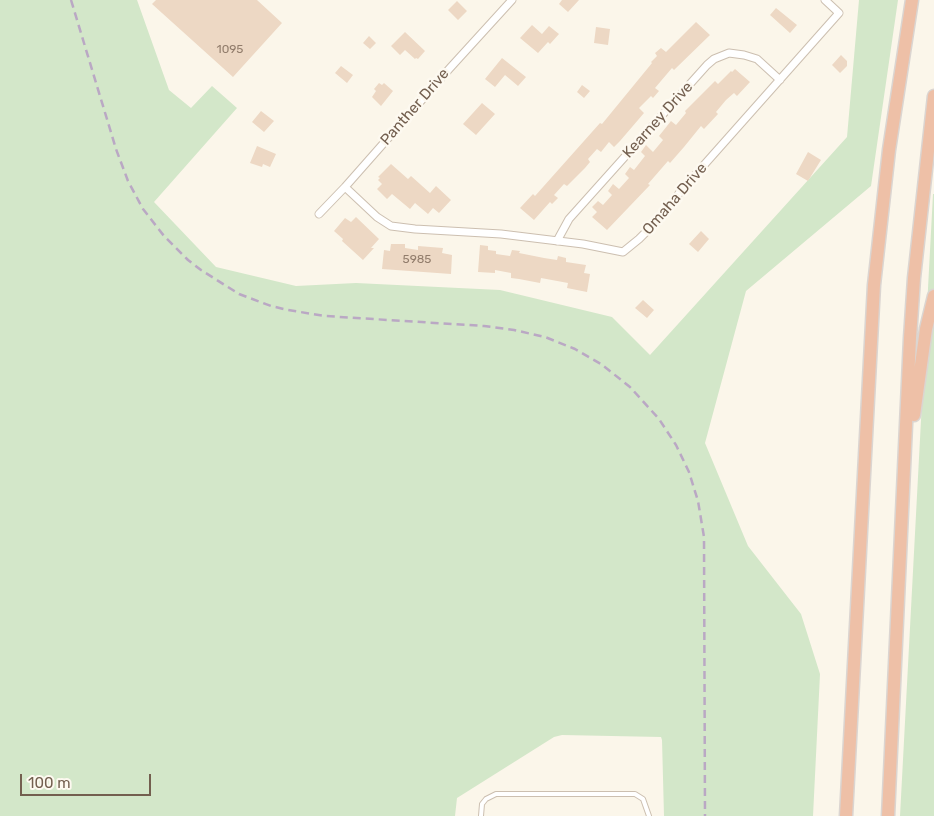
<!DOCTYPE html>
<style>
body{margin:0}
#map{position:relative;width:934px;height:816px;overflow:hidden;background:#fbf6ea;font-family:Rubik,sans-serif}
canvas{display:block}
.scale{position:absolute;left:20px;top:774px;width:131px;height:22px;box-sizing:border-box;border:2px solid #735f4f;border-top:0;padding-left:6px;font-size:15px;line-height:18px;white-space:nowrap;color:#735f4f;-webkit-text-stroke:4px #fdf9f0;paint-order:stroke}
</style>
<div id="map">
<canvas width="934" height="816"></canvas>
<div class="scale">100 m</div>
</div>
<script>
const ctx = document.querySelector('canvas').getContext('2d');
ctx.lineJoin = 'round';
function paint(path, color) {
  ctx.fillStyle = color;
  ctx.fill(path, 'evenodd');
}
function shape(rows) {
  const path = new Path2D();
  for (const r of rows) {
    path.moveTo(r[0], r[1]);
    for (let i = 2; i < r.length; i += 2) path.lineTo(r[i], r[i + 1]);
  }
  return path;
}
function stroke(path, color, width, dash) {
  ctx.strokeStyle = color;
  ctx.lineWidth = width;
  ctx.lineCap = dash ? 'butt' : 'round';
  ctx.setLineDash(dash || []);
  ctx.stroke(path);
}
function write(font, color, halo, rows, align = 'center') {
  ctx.font = font + ' Rubik,sans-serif';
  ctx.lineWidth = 5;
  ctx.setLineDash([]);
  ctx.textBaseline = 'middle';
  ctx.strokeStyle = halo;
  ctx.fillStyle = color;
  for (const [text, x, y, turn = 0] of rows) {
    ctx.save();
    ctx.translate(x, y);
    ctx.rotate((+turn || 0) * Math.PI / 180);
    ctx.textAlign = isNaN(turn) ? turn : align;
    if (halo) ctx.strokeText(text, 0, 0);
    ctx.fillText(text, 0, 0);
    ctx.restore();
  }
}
const green = shape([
 [0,0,137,0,169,90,191,108,212,86,237,108,154,202,216,267,296,286,356,283,500,290,612,317,650,355,847,137,859,0,898,0,871,186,746,291,705,443,748,546,801,614,820,674,813,816,664,816,662,740,661,737,562,735,554,737,457,798,455,816,0,816],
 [933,194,934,194,934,816,900,816]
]);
const building = shape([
 [156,0,257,0,282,23,233,77,152,4],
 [562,0,579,0,568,12,559,4],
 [457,1,467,11,458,20,448,10],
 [776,8,797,25,790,33,770,15],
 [696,22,710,35,674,70,672,68,655,88,659,91,653,98,651,96,639,108,644,113,620,141,614,147,609,142,601,152,597,149,588,159,590,162,585,168,567,186,564,184,554,195,558,198,552,204,550,202,534,220,520,208,533,194,535,196,600,123,602,124,652,63,651,62,657,56,655,53,661,48,666,52],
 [532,25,542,34,549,26,559,34,550,44,548,42,538,53,520,38],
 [596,27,610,29,608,45,594,43],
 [405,32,425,51,418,59,416,58,415,59,405,50,400,55,391,46],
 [369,36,376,43,370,49,363,43],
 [841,55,847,61,847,66,840,73,832,65],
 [502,58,526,77,518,86,505,75,495,87,485,79],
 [341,66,353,75,347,83,335,73],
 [735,69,750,82,737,96,734,93,726,100,716,112,718,114,704,129,701,126,684,147,670,163,668,161,648,184,650,185,607,230,592,217,597,212,592,207,598,201,603,205,612,195,608,191,613,184,619,189,629,178,625,174,630,167,634,170,645,156,641,152,646,145,653,152,663,140,659,136,671,121,676,125,686,113,685,111,715,81,718,84,731,71,732,72],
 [379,83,382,85,384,83,393,91,381,106,372,97,376,91,374,89],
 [582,85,590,91,584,98,577,92],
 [482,103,495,114,476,135,463,124],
 [261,111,274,121,264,132,252,122],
 [257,146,276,154,270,167,263,164,262,167,250,163],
 [808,152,821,160,808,181,796,174],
 [391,164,408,179,411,176,430,193,436,186,451,200,439,213,433,208,428,214,415,203,410,209,392,194,387,199,377,189,382,184,378,180,380,178,378,177],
 [356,217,379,239,371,248,374,248,363,260,342,241,343,239,334,231,345,218,351,222],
 [701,231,709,239,698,252,689,244],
 [391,244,405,244,405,248,418,250,418,246,443,248,442,253,452,255,451,274,382,269,384,250,390,251],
 [480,245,488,246,488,250,496,251,496,254,510,256,512,250,520,251,519,253,544,258,557,260,558,256,566,258,566,262,586,265,584,273,590,274,587,292,567,288,568,283,541,278,540,283,519,279,511,278,511,273,495,270,495,273,478,272],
 [643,300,654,310,647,318,635,308]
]);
const service = shape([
 [481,816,482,804,486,799,496,794,635,794,643,799,649,816]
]);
const minor = shape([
 [345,187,377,217,391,226,415,229,501,234,583,244,623,252,639,239,665,213,680,192,839,13,825,0],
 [319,214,345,187,450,68,512,0],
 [557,241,569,219,707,65,714,59,729,53,744,55,757,59,780,80]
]);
const motorway = shape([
 [914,415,926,329,934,296],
 [846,816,874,285,889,150,912,0],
 [888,816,910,338,914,278,934,96]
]);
const rail = shape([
 [71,0,116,149,128,181,143,209,164,236,188,260,201,270,239,294,271,306,288,310,325,316,484,326,514,330,545,337,575,349,601,364,630,387,659,419,676,445,689,472,698,501,704,537,705,816]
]);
const numberNames = [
 ["1095",230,50],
 ["5985",417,260]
];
const streetNames = [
 ["Panther Drive",415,107,-49],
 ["Kearney Drive",658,120,-48],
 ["Omaha Drive",675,199,-49]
];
paint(green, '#d3e7c9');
paint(building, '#edd8c4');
stroke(service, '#ccbfb0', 6);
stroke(minor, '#ccbfb0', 9);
stroke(motorway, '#dbd5d1', 15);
stroke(service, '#fff', 4);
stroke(minor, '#fff', 7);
stroke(motorway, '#eec0a7', 12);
stroke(rail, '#baa8c4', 2.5, [8, 5]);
write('12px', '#927d6c', null, numberNames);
write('15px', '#735f4f', '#fdf9f0', streetNames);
</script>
